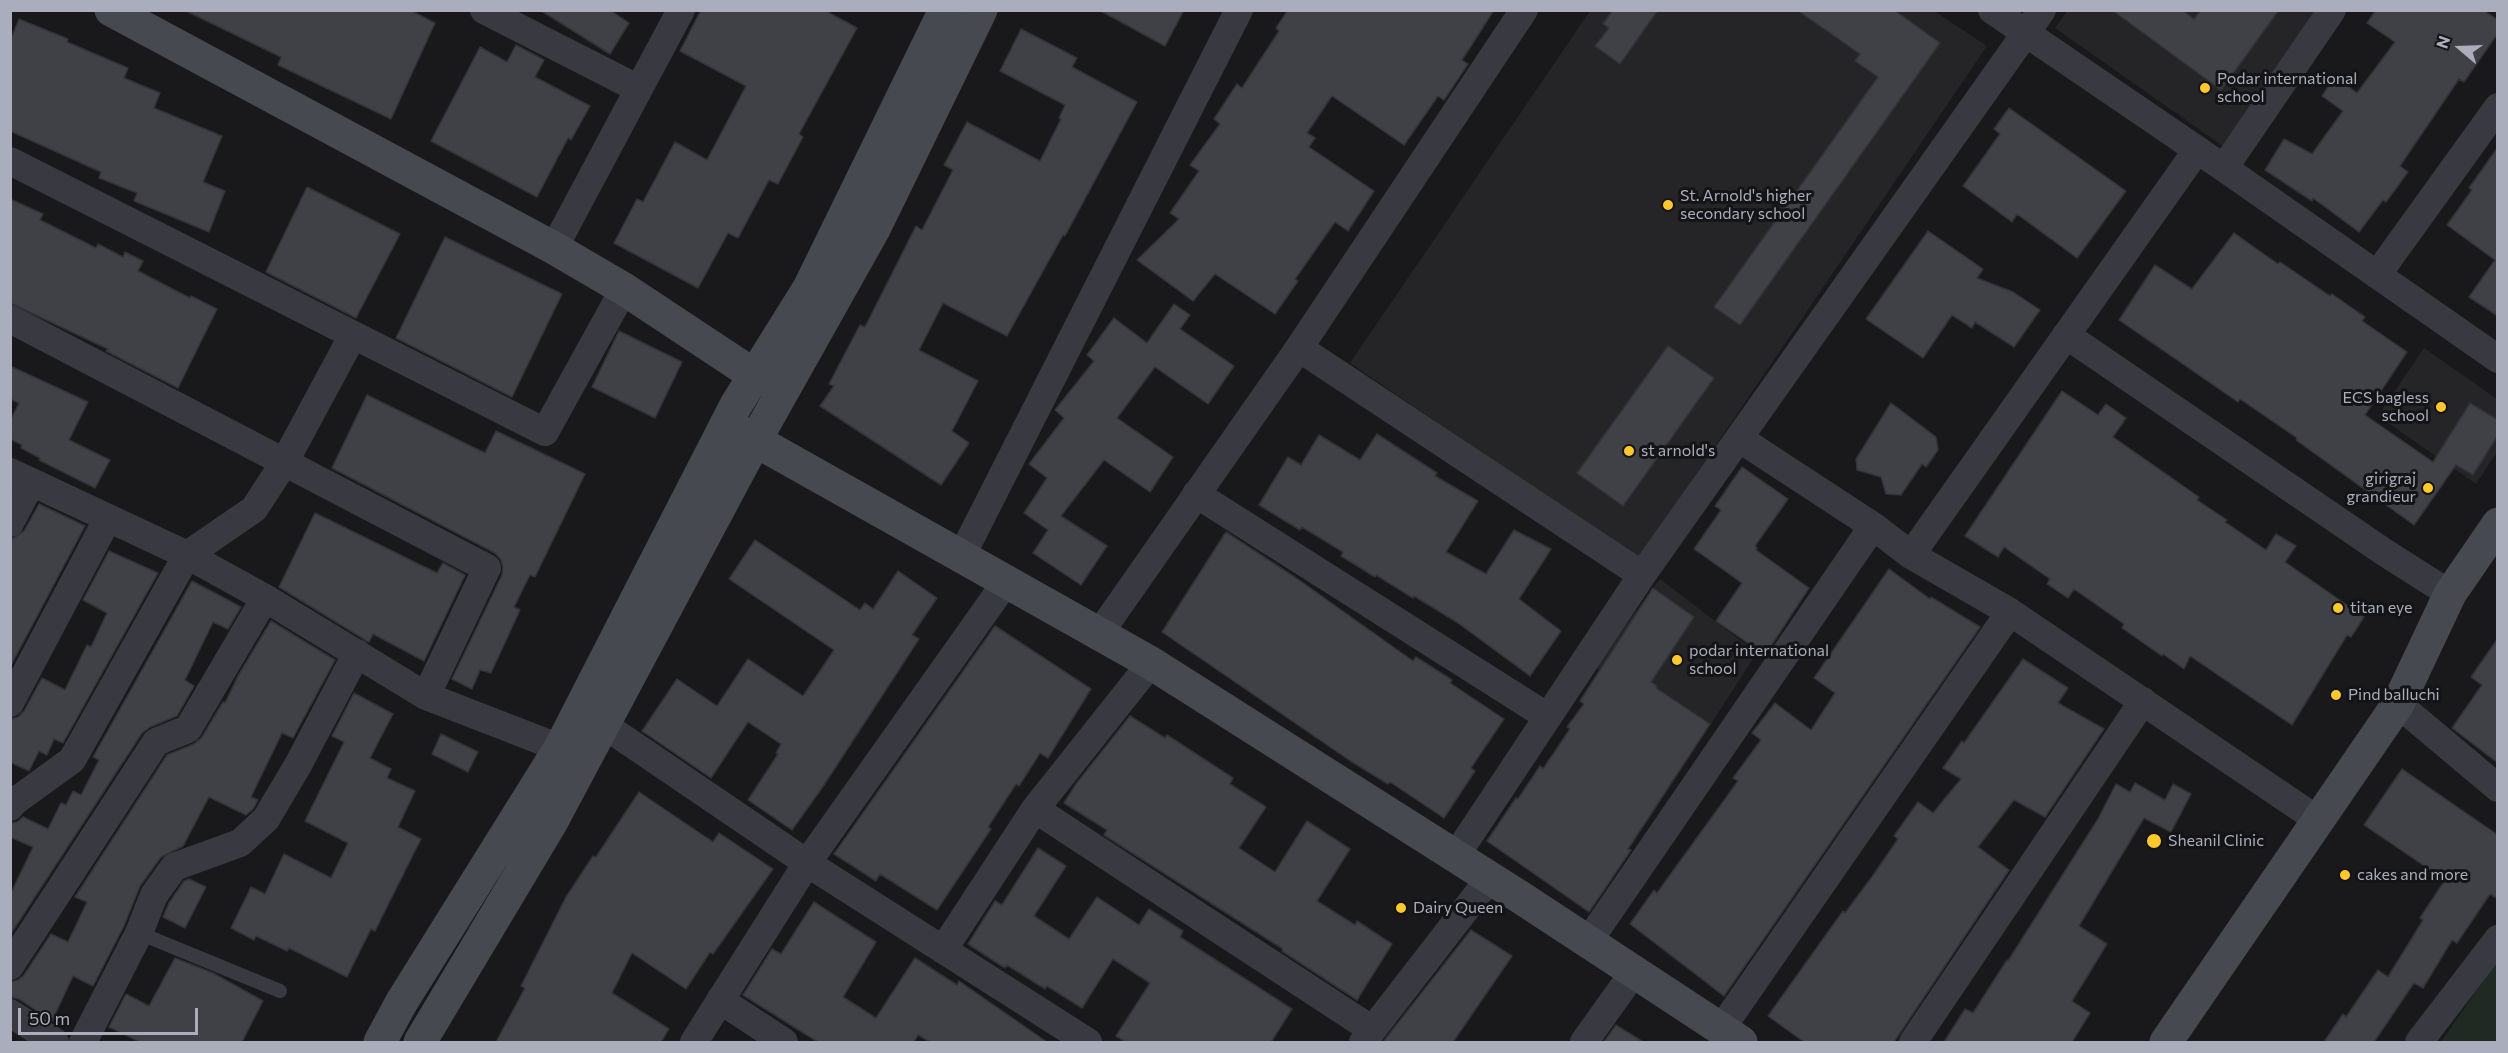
<!DOCTYPE html>
<style>
body{margin:0}
#map{position:relative;width:2508px;height:1053px;overflow:hidden;background:#19191b;font-family:Commissioner,sans-serif}
canvas{display:block}
.frame{position:absolute;inset:0;border:12px solid #aaaebc;pointer-events:none}
.north{position:absolute;left:2430px;top:18px;width:60px;height:60px;-webkit-text-stroke:4px #141416;paint-order:stroke;rotate:289deg;font-size:16px;font-weight:700;line-height:24px;text-align:center;color:#aaaebc}
.north::after{content:'';display:block;margin:auto;width:21px;height:27px;background:#aaaebc;clip-path:polygon(50% 0,100% 100%,50% 72%,0 100%)}
.scale{position:absolute;left:18px;top:1008px;width:180px;height:27px;box-sizing:border-box;border:3px solid #aaaebc;border-top:0;padding-left:8px;font-size:18px;line-height:21px;white-space:nowrap;color:#aaaebc;-webkit-text-stroke:4px #141416;paint-order:stroke}
</style>
<div id="map">
<canvas width="2508" height="1053"></canvas>
<div class="frame"></div>
<div class="north">N</div>
<div class="scale">50 m</div>
</div>
<script>
const ctx = document.querySelector('canvas').getContext('2d');
ctx.lineJoin = 'round';
function paint(path, color) {
  ctx.fillStyle = color;
  ctx.fill(path, 'evenodd');
}
function shape(rows) {
  const path = new Path2D();
  for (const r of rows) {
    path.moveTo(r[0], r[1]);
    for (let i = 2; i < r.length; i += 2) path.lineTo(r[i], r[i + 1]);
  }
  return path;
}
function stroke(path, color, width, dash) {
  ctx.strokeStyle = color;
  ctx.lineWidth = width;
  ctx.lineCap = dash ? 'butt' : 'round';
  ctx.setLineDash(dash || []);
  ctx.stroke(path);
}
function write(font, color, halo, rows, align = 'center') {
  ctx.font = font + ' Commissioner,sans-serif';
  ctx.lineWidth = 6;
  ctx.setLineDash([]);
  ctx.textBaseline = 'middle';
  ctx.strokeStyle = halo;
  ctx.fillStyle = color;
  for (const [text, x, y, turn = 0] of rows) {
    ctx.save();
    ctx.translate(x, y);
    ctx.rotate((+turn || 0) * Math.PI / 180);
    ctx.textAlign = isNaN(turn) ? turn : align;
    if (halo) ctx.strokeText(text, 0, 0);
    ctx.fillText(text, 0, 0);
    ctx.restore();
  }
}
const built = shape([
 [1590,11,1934,11,1987,46,1638,560,1350,363],
 [2067,11,2324,11,2227,149,2055,28],
 [2424,348,2497,399,2497,452,2476,484,2378,416],
 [1660,579,1757,653,1696,747,1595,667]
]);
const green = shape([
 [2497,961,2497,1042,2441,1042]
]);
const building = shape([
 [184,10,410,10,435,23,391,119,278,65,281,57,184,10],
 [540,10,610,10,629,23,610,54,540,10],
 [701,10,824,10,857,28,799,134,803,137,778,184,769,180,738,238,728,233,698,288,614,243,637,199,643,202,675,142,707,160,746,86,680,51,701,10],
 [1099,10,1184,10,1165,46,1099,10],
 [1288,10,1494,10,1462,60,1468,64,1444,100,1438,96,1404,145,1332,96,1307,133,1315,138,1309,147,1374,191,1348,231,1335,222,1295,279,1298,281,1275,314,1215,274,1193,301,1137,260,1179,219,1170,213,1199,171,1190,165,1220,124,1214,119,1237,84,1242,88,1279,31,1276,28,1288,10],
 [1613,10,1658,10,1620,64,1595,46,1609,28,1603,24,1613,10],
 [1797,10,1894,10,1940,43,1740,325,1714,307,1878,77,1855,61,1860,54,1797,10],
 [2112,10,2182,10,2194,19,2201,10,2279,10,2221,90,2112,10],
 [2376,10,2483,10,2498,20,2498,33,2464,82,2459,79,2400,166,2408,172,2386,202,2383,200,2359,232,2313,198,2312,201,2265,170,2284,139,2312,154,2343,111,2322,96,2335,77,2357,93,2395,42,2367,23,2376,10],
 [19,19,68,39,67,42,128,68,124,78,160,93,154,108,222,136,203,182,225,191,209,232,134,201,137,193,99,178,101,172,10,131,10,41,19,19],
 [1021,29,1077,58,1072,67,1137,102,1065,236,1063,235,1007,336,943,303,919,350,978,381,952,431,969,443,941,485,820,406,834,386,829,384,860,325,865,327,916,226,922,230,953,170,944,165,967,122,1040,161,1061,119,1059,118,1065,105,1000,71,1021,29],
 [516,45,544,60,535,77,590,106,571,140,568,138,537,197,431,141,480,47,507,62,516,45],
 [2009,108,2126,191,2077,258,2017,214,2012,222,1963,186,2000,134,1994,129,2009,108],
 [2498,147,2498,316,2469,297,2495,260,2447,225,2472,190,2469,188,2498,147],
 [307,187,400,234,356,318,266,272,307,187],
 [10,199,43,214,40,220,96,248,98,244,123,257,125,252,143,261,138,271,190,298,191,296,217,309,178,388,106,351,108,349,10,303,10,199],
 [1928,231,1983,269,1977,278,2013,292,2040,310,2014,347,1975,322,1972,328,1952,315,1923,358,1866,319,1928,231],
 [2234,233,2278,264,2280,262,2330,296,2332,294,2365,317,2362,321,2407,352,2365,415,2433,462,2470,403,2498,420,2498,435,2473,475,2456,465,2414,525,2296,440,2297,438,2240,399,2238,402,2119,320,2155,265,2192,289,2234,233],
 [445,237,562,294,512,397,396,338,445,237],
 [1174,304,1190,315,1180,329,1234,366,1208,404,1155,367,1117,418,1173,457,1150,492,1104,460,1061,516,1107,546,1081,585,1033,553,1048,530,1024,513,1047,478,1029,464,1064,418,1055,410,1094,361,1087,355,1114,318,1147,343,1174,304],
 [619,331,682,362,655,418,592,387,619,331],
 [1668,346,1714,378,1623,506,1577,473,1668,346],
 [10,366,88,402,69,440,110,460,95,488,39,460,40,458,21,448,22,445,10,439,10,421,19,403,10,399,10,366],
 [2062,391,2098,415,2106,404,2126,418,2113,437,2199,497,2197,500,2227,520,2225,522,2266,550,2276,534,2296,546,2285,562,2364,617,2351,637,2347,635,2292,725,2190,656,2184,669,2163,654,2162,656,2122,628,2124,624,2074,589,2068,598,2047,584,2050,579,2004,547,1998,557,1965,536,2062,391],
 [367,395,485,453,496,431,585,474,535,577,530,575,514,607,520,610,491,673,480,670,472,689,452,679,502,575,503,567,501,560,495,553,332,468,367,395],
 [1891,403,1936,437,1938,450,1926,467,1922,464,1901,495,1886,494,1881,477,1857,470,1856,459,1891,403],
 [1377,434,1437,473,1435,476,1478,501,1446,552,1486,574,1514,530,1551,549,1519,599,1561,631,1530,676,1458,623,1414,596,1413,598,1376,575,1375,577,1341,556,1343,552,1302,527,1300,530,1259,505,1288,457,1301,465,1319,435,1360,460,1377,434],
 [1742,467,1788,499,1755,546,1757,548,1756,550,1809,588,1765,655,1716,621,1742,583,1694,549,1721,510,1715,506,1742,467],
 [39,504,85,526,10,667,10,540,24,531,39,504],
 [315,513,437,573,443,563,465,575,424,661,373,634,369,642,367,641,279,587,315,513],
 [1226,532,1299,580,1413,661,1416,657,1452,680,1450,683,1504,719,1471,768,1475,771,1444,818,1390,782,1388,784,1352,762,1162,632,1226,532],
 [755,540,860,610,865,603,873,609,898,571,937,598,912,635,919,639,824,785,792,830,748,800,778,754,776,753,781,744,748,722,711,778,642,731,677,679,717,706,748,659,803,696,834,650,729,579,755,540],
 [109,551,158,573,63,743,54,739,47,755,39,751,29,771,10,762,10,719,18,717,24,711,42,678,65,690,87,645,91,647,107,613,83,600,109,551],
 [1889,569,1930,599,1931,597,1980,627,1724,996,1630,924,1654,890,1657,893,1738,781,1733,778,1761,740,1752,733,1775,703,1811,730,1835,693,1814,678,1889,569],
 [192,581,241,607,228,629,213,622,185,680,194,686,177,716,150,727,142,733,10,935,10,895,33,847,10,837,10,823,17,822,23,817,48,829,61,803,66,805,73,791,81,795,99,760,93,757,192,581],
 [1653,588,1694,617,1651,682,1657,686,1656,688,1710,724,1628,849,1631,850,1589,912,1487,841,1516,798,1518,799,1540,766,1543,769,1570,729,1567,727,1584,704,1580,701,1653,588],
 [271,621,335,660,293,738,282,733,251,797,258,800,253,809,246,815,209,797,183,846,161,857,140,886,124,926,93,986,73,976,52,1021,19,999,10,997,10,982,18,980,24,975,51,934,68,942,87,902,75,897,167,755,194,744,202,737,223,702,225,703,238,676,271,621],
 [995,626,1091,689,1048,758,1040,753,1019,786,1016,784,988,827,991,829,937,910,880,874,876,881,834,854,995,626],
 [2498,638,2498,763,2452,728,2482,685,2471,677,2498,638],
 [2023,659,2068,688,2058,703,2104,729,2045,817,2014,800,1978,847,2009,870,1894,1042,1804,1042,1768,1016,1843,911,1845,913,1874,874,1898,839,1894,836,1918,802,1933,813,1961,779,1943,768,1962,741,1964,743,2023,659],
 [354,693,393,714,370,758,391,769,387,778,415,791,398,827,421,839,375,931,371,929,347,977,289,948,287,951,256,936,254,940,231,928,251,887,265,894,284,854,331,878,348,843,305,821,344,742,332,736,354,693],
 [1130,716,1165,738,1167,735,1233,778,1230,784,1266,807,1239,848,1275,872,1307,821,1350,849,1317,901,1355,925,1357,921,1392,944,1357,1000,1282,951,1283,949,1104,835,1107,830,1064,803,1076,784,1130,716],
 [441,734,478,752,468,772,432,754,441,734],
 [2402,769,2498,835,2498,899,2490,894,2457,943,2452,940,2423,988,2414,983,2374,1042,2324,1042,2343,1014,2346,1017,2378,970,2388,977,2423,920,2420,918,2445,880,2364,825,2402,769],
 [2135,783,2165,800,2173,784,2191,794,2171,832,2144,818,2079,926,2107,944,2072,1001,2090,1013,2072,1042,1944,1042,1965,1009,1973,1013,2007,960,2008,961,2098,819,2116,784,2130,792,2135,783],
 [639,792,713,842,719,833,773,869,713,954,710,952,686,989,632,953,612,993,669,1029,661,1042,496,1042,525,988,521,986,566,897,593,856,596,857,639,792],
 [1038,848,1066,866,1034,916,1069,939,1097,897,1139,925,1149,909,1183,931,1180,937,1292,1009,1271,1042,1126,1042,1116,1036,1150,983,1113,959,1082,1008,1047,986,1045,989,1007,965,1005,968,968,944,995,901,1002,905,1038,848],
 [189,879,206,887,185,928,163,917,169,903,184,881,189,879],
 [814,902,876,942,843,997,876,1018,915,958,957,985,959,981,1047,1042,930,1042,918,1035,914,1042,818,1042,743,995,772,949,781,954,814,902],
 [1471,930,1512,956,1453,1042,1383,1042,1471,930],
 [175,958,213,973,263,1001,242,1042,140,1042,109,1027,126,994,149,1006,175,958],
 [1616,1025,1643,1042,1604,1042,1616,1025]
]);
const lane = shape([
 [139,933,280,991]
]);
const street = shape([
 [484,10,639,89],
 [1992,10,2224,168,2498,359],
 [10,161,545,432,624,289],
 [2224,168,2332,10],
 [554,248,681,10],
 [2377,275,2498,107],
 [10,319,487,568,426,696],
 [2066,335,2384,552,2450,594],
 [1299,348,1642,575],
 [1740,439,1873,526,1911,555,2010,612,2318,820],
 [10,472,187,555,265,598,426,696,560,748],
 [1196,494,1548,717],
 [10,523,31,483],
 [1911,555,2197,150],
 [961,557,1239,10],
 [1099,634,1299,348,1524,10],
 [10,703,108,518],
 [2398,704,2498,788],
 [604,725,807,863,1088,1042],
 [10,807,14,802,72,760,187,555,254,509,284,463,353,335],
 [1035,809,1371,1029],
 [1455,857,1642,575,2042,10],
 [1588,942,1873,526],
 [943,950,1035,809,1151,663],
 [10,966,156,742,188,729,265,598],
 [720,1000,784,1042],
 [10,1013,55,1042],
 [1721,1029,2010,612],
 [83,1042,139,933,154,895,174,867,240,843,266,819,298,765,357,653],
 [694,1042,807,863,1006,582],
 [1363,1042,1490,878],
 [1584,1042,1634,972],
 [1913,1042,2143,701],
 [2419,1042,2498,939]
]);
const secondary = shape([
 [111,10,554,248,624,289,754,375,774,384],
 [726,424,1151,663,1520,897,1741,1042],
 [380,1042,401,1003,560,748,736,405,809,288,945,10],
 [420,1042,551,823,756,439,874,229,981,10],
 [2166,1042,2398,704,2450,594,2498,524]
]);
const markers = [
 [2205,88,6,"#ffc92d"],
 [1668,205,6,"#ffc92d"],
 [2441,407,6,"#ffc92d"],
 [1629,451,6,"#ffc92d"],
 [2428,488,6,"#ffc92d"],
 [2338,608,6,"#ffc92d"],
 [1677,660,6,"#ffc92d"],
 [2336,695,6,"#ffc92d"],
 [2154,841,8,"#ffc92d"],
 [2345,875,6,"#ffc92d"],
 [1401,908,6,"#ffc92d"]
];
const poiNames = [
 ["Podar international",2217,79],
 ["school",2217,97],
 ["St. Arnold's higher",1680,196],
 ["secondary school",1680,214],
 ["ECS bagless",2429,398,"right"],
 ["school",2429,416,"right"],
 ["st arnold's",1641,451],
 ["girigraj",2416,479,"right"],
 ["grandieur",2416,497,"right"],
 ["titan eye",2350,608],
 ["podar international",1689,651],
 ["school",1689,669],
 ["Pind balluchi",2348,695],
 ["Sheanil Clinic",2168,841],
 ["cakes and more",2357,875],
 ["Dairy Queen",1413,908]
];
paint(built, '#252528');
paint(green, '#202a22');
paint(building, '#404146');
stroke(building, '#333337', 1.5);
stroke(lane, '#393a41', 14);
stroke(street, '#393a41', 28);
stroke(secondary, '#474951', 33);
for (const [x, y, r, color] of markers) {
  const dot = new Path2D();
  dot.arc(x, y, r, 0, 2 * Math.PI);
  ctx.fillStyle = color;
  ctx.fill(dot);
  stroke(dot, '#141416', 2);
}
write('16px', '#aaaebc', '#141416', poiNames, 'left');
</script>
